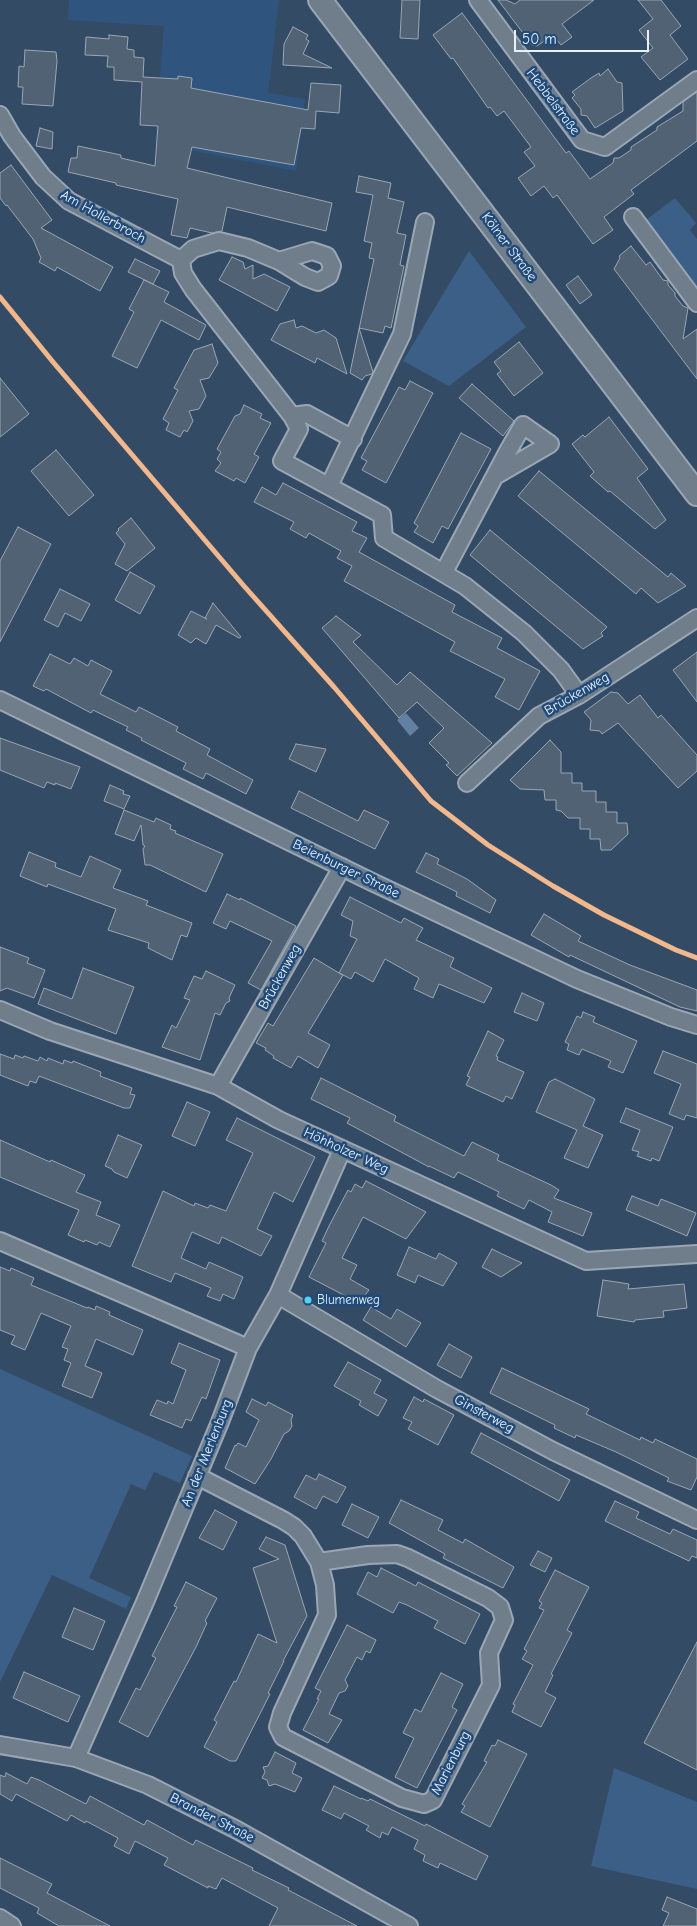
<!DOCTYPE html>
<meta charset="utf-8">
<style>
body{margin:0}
#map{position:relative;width:697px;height:1926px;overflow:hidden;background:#344b65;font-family:"Comic Neue",sans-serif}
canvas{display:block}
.scale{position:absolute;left:514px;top:30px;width:135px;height:22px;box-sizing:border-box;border:2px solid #e8f1f8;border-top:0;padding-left:6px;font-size:15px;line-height:18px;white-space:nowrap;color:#e8f1f8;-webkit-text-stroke:4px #1f4a7a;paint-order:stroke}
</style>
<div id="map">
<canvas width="697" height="1926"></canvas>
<div class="scale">50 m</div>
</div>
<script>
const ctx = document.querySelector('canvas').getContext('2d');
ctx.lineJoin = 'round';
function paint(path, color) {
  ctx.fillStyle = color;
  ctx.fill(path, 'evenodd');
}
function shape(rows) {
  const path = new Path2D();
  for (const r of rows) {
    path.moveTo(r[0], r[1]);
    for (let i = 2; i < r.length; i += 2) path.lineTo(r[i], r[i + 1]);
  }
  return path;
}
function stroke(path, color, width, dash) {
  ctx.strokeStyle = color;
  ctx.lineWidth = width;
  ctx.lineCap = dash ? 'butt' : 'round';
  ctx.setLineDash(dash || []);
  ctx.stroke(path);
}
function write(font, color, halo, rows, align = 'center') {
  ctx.font = font + ' "Comic Neue",sans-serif';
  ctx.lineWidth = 5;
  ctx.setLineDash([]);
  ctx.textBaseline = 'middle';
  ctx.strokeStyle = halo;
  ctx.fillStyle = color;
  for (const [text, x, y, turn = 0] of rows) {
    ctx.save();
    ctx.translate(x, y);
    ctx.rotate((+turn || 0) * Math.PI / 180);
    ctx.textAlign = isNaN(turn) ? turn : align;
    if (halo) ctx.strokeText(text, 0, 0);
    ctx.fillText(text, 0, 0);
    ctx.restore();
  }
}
const built = shape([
 [69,0,279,0,268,93,305,99,296,171,155,143,164,26,68,20]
]);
const green = shape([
 [675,198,696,223,690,230,697,239,697,289,646,220],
 [469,251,526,327,449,386,403,361],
 [0,1369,192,1456,180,1483,154,1472,145,1490,131,1484,89,1578,131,1597,126,1609,52,1575,0,1682],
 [614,1768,697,1802,697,1889,591,1866]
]);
const water = shape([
 [406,713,419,728,410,736,397,720]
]);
const building = shape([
 [402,0,420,0,418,39,400,38,402,0],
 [498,0,506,0,515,4,520,0,594,0,562,24,572,37,561,45,553,35,537,46,532,45,498,0],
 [638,0,661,0,681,26,670,35,688,59,660,80,641,57,653,48,639,30,653,19,638,0],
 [462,13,566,153,569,151,590,179,613,163,614,158,619,158,631,150,631,147,657,130,657,127,683,111,683,102,697,92,697,141,631,190,634,194,604,217,613,230,593,244,557,195,553,198,544,186,531,196,518,178,535,166,524,152,531,147,504,111,497,116,490,107,488,108,453,58,451,59,433,35,462,13],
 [293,27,308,35,306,39,309,41,303,54,332,68,283,65,284,44,293,27],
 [109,35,128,37,127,49,134,50,134,57,144,58,143,77,178,79,178,76,192,78,191,88,308,110,311,83,341,85,339,113,316,111,315,129,301,128,294,165,192,147,187,168,332,203,326,231,227,207,222,231,212,233,190,228,187,238,171,235,178,199,116,185,116,183,68,172,71,158,77,158,78,146,121,155,121,158,155,166,158,126,140,125,142,82,114,80,114,67,107,67,108,56,85,55,86,37,109,39,109,35],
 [25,50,56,52,57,61,53,106,22,104,23,87,18,87,19,66,24,67,25,50],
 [608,69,617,82,622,83,623,111,595,128,587,116,581,115,581,109,572,98,575,95,572,92,591,78,599,73,600,76,608,69],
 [40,128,53,132,52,149,36,146,40,128],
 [11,165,52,220,41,228,113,267,100,291,57,267,55,271,39,262,41,258,33,239,7,205,6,206,0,198,0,173,11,165],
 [359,176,391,183,388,198,404,202,397,233,406,235,400,265,404,266,391,328,385,326,383,333,359,328,373,372,372,374,365,376,362,380,350,373,364,305,374,259,369,258,372,243,364,241,373,195,356,192,359,176],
 [631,246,646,265,650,262,663,280,668,281,668,285,675,293,675,296,683,306,688,308,683,339,697,329,697,379,614,269,620,258,619,256,631,246],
 [232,257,243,262,245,269,253,265,253,279,264,274,290,287,277,311,219,280,232,257],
 [135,259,160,271,153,284,128,272,135,259],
 [578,276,592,295,580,304,566,285,578,276],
 [144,280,169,292,164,302,206,325,199,340,161,320,137,368,112,356,134,312,129,309,144,280],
 [294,320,296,328,302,326,316,333,324,330,336,338,347,374,317,358,315,363,271,340,280,324,294,320],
 [519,342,543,373,514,396,497,374,501,371,494,362,519,342],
 [212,344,218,363,209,378,200,380,206,396,199,409,189,411,193,421,187,432,184,430,180,437,166,430,169,423,163,419,178,390,174,388,194,350,212,344],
 [0,378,29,414,0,437,0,378],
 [410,381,433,393,386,483,362,470,367,461,361,458,399,387,405,390,410,381],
 [472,384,514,421,503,436,459,398,472,384],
 [244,405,262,414,260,418,271,423,254,454,259,457,245,483,236,478,234,481,215,471,221,463,217,459,221,452,217,449,235,416,240,414,244,405],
 [609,417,648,469,637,478,666,520,655,529,610,491,608,492,590,476,594,472,572,444,583,435,585,437,609,417],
 [461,433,491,449,448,529,442,526,433,543,414,532,418,526,414,523,461,433],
 [56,450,94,495,69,516,31,471,56,450],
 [539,471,668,577,671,573,686,586,658,603,641,588,636,594,518,496,539,471],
 [283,483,357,522,352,531,367,538,359,552,455,605,452,612,502,638,497,648,540,671,519,710,495,697,505,679,450,651,455,642,344,581,352,566,337,558,341,551,309,533,306,538,290,529,294,522,254,502,262,487,276,495,283,483],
 [131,518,155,548,127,571,115,564,125,544,116,533,119,530,118,529,131,518],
 [18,527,51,544,0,642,0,561,18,527],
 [490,530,607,627,601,633,603,636,583,649,470,555,490,530],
 [130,572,155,586,140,614,115,600,130,572],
 [60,589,90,604,81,621,65,613,58,627,44,620,60,589],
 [213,603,241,637,239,638,216,625,206,644,196,638,191,643,178,635,191,611,207,619,205,618,213,603],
 [336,616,361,635,353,642,397,685,410,672,492,743,457,776,446,765,449,763,429,743,444,728,417,702,399,718,322,628,336,616],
 [697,652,697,702,673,670,697,652],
 [50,654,70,664,74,658,88,666,91,660,112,671,100,694,136,712,139,707,178,727,176,731,210,749,207,755,253,780,246,794,206,773,203,779,183,769,186,763,141,740,142,738,126,730,128,727,97,712,93,710,91,713,46,689,44,691,33,686,50,654],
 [611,692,618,693,628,704,640,695,658,718,661,715,697,755,697,771,678,788,618,723,602,734,600,731,590,730,591,720,584,712,611,692],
 [0,738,80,767,71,789,55,783,55,785,47,782,44,788,0,770,0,738],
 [550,740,561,752,561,773,572,773,572,783,582,783,582,791,596,791,596,802,606,802,606,812,617,812,617,823,627,823,628,834,611,850,601,850,600,839,590,839,590,829,580,829,580,818,568,818,561,811,556,810,556,800,545,800,544,790,520,789,510,780,550,740],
 [296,744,326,749,316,772,289,759,296,744],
 [110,785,124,791,123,794,130,796,124,809,104,801,110,785],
 [299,791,358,821,364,810,389,822,375,849,291,808,299,791],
 [124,810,154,822,156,818,171,825,170,829,176,831,175,833,223,854,206,892,150,865,145,865,143,849,145,846,143,845,141,825,134,841,115,834,124,810],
 [29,852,56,863,55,867,81,877,90,856,121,870,113,888,148,901,146,905,192,923,187,937,181,935,172,960,148,948,149,943,108,930,116,909,48,884,47,887,20,876,29,852],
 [426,853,439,859,437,864,467,879,496,900,490,913,456,896,457,892,416,872,426,853],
 [227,894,240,900,240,898,296,926,261,990,248,983,272,941,230,921,226,929,213,923,227,894],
 [350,897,401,923,404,918,423,928,416,940,454,958,450,967,492,988,484,1003,439,984,433,998,414,989,419,978,385,959,373,982,355,972,351,979,339,973,343,975,308,1033,330,1045,318,1068,298,1056,291,1068,273,1058,274,1056,265,1050,266,1048,256,1043,268,1023,273,1026,314,958,339,973,357,939,350,936,353,921,341,915,350,897],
 [544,914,581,936,578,941,630,965,697,990,697,1011,680,1007,570,955,569,957,531,935,544,914],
 [0,947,29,958,27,963,45,970,34,998,7,988,0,991,0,947],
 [83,968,134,987,116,1034,38,1004,44,988,72,999,83,968],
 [206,971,235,985,229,998,230,1001,226,1003,220,1015,215,1013,200,1060,162,1047,172,1025,176,1028,190,1000,184,998,194,976,202,979,206,971],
 [522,993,544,1003,537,1021,514,1012,522,993],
 [583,1012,595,1017,593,1022,637,1041,623,1073,608,1067,611,1061,582,1049,579,1055,567,1050,569,1044,565,1042,577,1016,581,1018,583,1012],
 [488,1031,504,1040,496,1056,498,1057,497,1060,524,1072,512,1099,506,1096,503,1102,466,1085,470,1077,467,1076,488,1031],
 [663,1051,697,1064,697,1118,686,1115,684,1120,669,1114,681,1084,654,1073,663,1051],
 [0,1054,14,1059,15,1055,23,1058,24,1056,38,1061,40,1057,47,1061,48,1058,63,1064,64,1060,72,1063,73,1061,101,1072,100,1076,132,1088,130,1094,135,1095,130,1108,124,1108,39,1076,36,1083,30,1081,28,1086,0,1075,0,1054],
 [321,1078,396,1116,394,1121,464,1156,472,1142,499,1155,497,1160,551,1185,559,1190,554,1198,592,1213,583,1236,548,1222,552,1212,529,1200,524,1209,497,1196,499,1192,458,1172,454,1178,429,1166,429,1167,347,1123,350,1118,311,1099,321,1078],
 [555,1079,595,1099,583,1126,603,1135,588,1168,564,1158,577,1130,536,1112,549,1082,555,1079],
 [187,1102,210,1112,195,1146,172,1136,187,1102],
 [626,1108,673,1127,659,1161,652,1158,651,1161,637,1156,639,1152,632,1150,640,1130,620,1122,626,1108],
 [237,1118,315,1157,293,1202,274,1192,257,1229,272,1236,261,1256,222,1237,219,1244,192,1232,181,1258,206,1269,209,1262,243,1277,234,1299,223,1294,220,1301,207,1296,211,1288,175,1273,171,1282,132,1266,163,1191,194,1206,195,1203,208,1208,210,1205,226,1211,253,1153,226,1140,237,1118],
 [118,1135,142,1145,127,1178,114,1172,112,1169,105,1166,118,1135],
 [0,1140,50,1162,51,1160,85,1175,76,1192,101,1202,96,1215,120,1225,110,1247,99,1242,97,1245,85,1240,84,1242,68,1235,79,1210,0,1177,0,1140],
 [366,1181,426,1212,406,1239,363,1217,342,1258,357,1265,350,1279,369,1290,359,1303,309,1277,326,1243,322,1241,329,1226,348,1190,351,1192,355,1184,362,1188,366,1181],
 [632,1196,658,1206,661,1199,696,1213,687,1236,626,1210,632,1196],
 [409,1247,436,1259,439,1253,457,1263,443,1286,418,1275,415,1283,397,1275,409,1247],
 [492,1249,502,1254,522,1263,501,1277,482,1267,492,1249],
 [0,1267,10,1271,11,1268,34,1278,31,1285,87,1308,88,1307,95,1310,96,1306,110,1312,109,1315,143,1330,133,1355,96,1339,85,1366,102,1373,92,1398,62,1386,71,1363,64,1360,68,1349,62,1347,71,1326,41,1313,25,1350,11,1344,15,1336,0,1330,0,1267],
 [603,1280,629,1284,628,1289,684,1284,687,1308,663,1311,664,1317,635,1320,634,1322,597,1316,603,1280],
 [371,1307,391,1319,397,1309,421,1323,406,1347,363,1320,371,1307],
 [179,1343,220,1360,206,1399,202,1397,191,1421,186,1419,182,1428,150,1415,157,1400,167,1404,168,1401,173,1404,186,1370,171,1363,179,1343],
 [449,1344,472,1357,461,1378,437,1365,449,1344],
 [348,1362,381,1380,374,1393,387,1400,378,1416,359,1405,361,1401,334,1386,348,1362],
 [502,1368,589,1409,586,1414,640,1440,641,1437,653,1443,655,1439,697,1459,697,1477,691,1490,667,1481,669,1478,616,1452,576,1435,575,1438,554,1428,555,1425,490,1393,502,1368],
 [414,1397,423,1402,424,1399,454,1415,438,1445,408,1429,412,1422,403,1418,414,1397],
 [252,1399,266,1406,268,1402,293,1415,291,1420,292,1426,289,1431,284,1434,271,1459,255,1484,225,1468,235,1445,236,1446,238,1443,246,1447,259,1420,246,1412,252,1399],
 [481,1433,570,1480,559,1501,471,1453,481,1433],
 [319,1474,346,1487,337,1503,323,1496,316,1509,294,1497,306,1475,316,1480,319,1474],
 [401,1500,443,1520,438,1530,463,1543,465,1539,514,1567,503,1588,443,1558,445,1554,389,1523,401,1500],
 [615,1501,639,1512,636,1518,670,1534,673,1529,697,1540,697,1558,692,1556,689,1561,605,1521,615,1501],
 [352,1504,379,1517,368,1538,342,1525,352,1504],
 [215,1510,237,1522,223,1550,199,1538,215,1510],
 [266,1537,285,1545,307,1616,283,1661,284,1661,268,1693,270,1694,236,1761,230,1761,204,1747,217,1722,214,1720,234,1681,236,1682,258,1634,277,1643,253,1568,279,1559,259,1549,266,1537],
 [538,1551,552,1558,545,1572,530,1565,538,1551],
 [381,1568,416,1586,418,1582,480,1614,465,1644,434,1628,438,1621,407,1605,399,1602,393,1613,357,1594,368,1572,377,1577,381,1568],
 [555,1570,589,1587,567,1630,572,1633,551,1674,553,1675,545,1692,556,1698,541,1727,512,1712,515,1705,513,1704,533,1665,522,1659,527,1651,524,1649,544,1610,539,1608,542,1603,539,1601,555,1570],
 [186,1582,217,1598,205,1621,207,1623,196,1647,148,1737,119,1722,136,1688,140,1690,156,1658,152,1656,177,1607,174,1606,186,1582],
 [74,1608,105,1621,93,1650,62,1637,74,1608],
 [347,1625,376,1640,370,1653,366,1651,362,1660,357,1657,345,1680,348,1686,345,1691,339,1693,329,1714,342,1720,328,1743,303,1730,319,1699,317,1699,321,1691,315,1688,347,1625],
 [697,1642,697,1770,644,1743,697,1642],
 [24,1672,80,1696,68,1722,13,1698,24,1672],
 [441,1673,463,1684,452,1707,457,1710,417,1788,395,1777,414,1738,403,1733,415,1709,421,1712,441,1673],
 [498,1740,527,1754,490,1827,461,1812,465,1806,462,1804,487,1762,484,1761,492,1745,495,1746,498,1740],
 [275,1752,296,1763,292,1773,302,1778,295,1792,275,1784,269,1786,267,1780,262,1778,265,1772,263,1767,268,1766,275,1752],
 [6,1773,27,1784,31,1777,39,1780,86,1804,90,1796,144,1825,147,1820,193,1845,196,1840,253,1868,252,1870,289,1888,288,1890,357,1926,269,1926,278,1908,222,1878,216,1889,208,1886,208,1888,164,1865,168,1858,135,1841,129,1854,114,1846,118,1838,86,1821,85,1823,71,1815,67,1821,16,1794,12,1801,0,1794,0,1775,5,1777,6,1773],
 [334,1786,361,1799,361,1798,368,1801,370,1799,425,1826,426,1824,488,1856,476,1880,440,1863,438,1868,423,1861,425,1855,414,1849,418,1840,392,1827,388,1835,382,1832,380,1838,366,1830,369,1826,344,1813,341,1819,322,1810,334,1786],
 [0,1858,52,1884,47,1893,110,1926,59,1926,37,1913,39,1908,0,1888,0,1858],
 [667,1897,697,1909,697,1926,663,1926,669,1913,662,1910,667,1897]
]);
const street = shape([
 [478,0,582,140,605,147,697,80],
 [0,115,12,136,43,177,69,201,181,260,183,273,193,289,292,416,299,429,282,461,382,515,384,538,465,586,524,633,561,670,579,695],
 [633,217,697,303],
 [181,260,193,249,219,241,248,248,279,261,305,277,318,282,329,276,332,266,327,256,312,251,279,261],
 [292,416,307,414,353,439],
 [329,486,402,334,425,222],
 [444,572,508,451,523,425,550,444,495,476],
 [0,700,372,882,577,979,671,1017,697,1025],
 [467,783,539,716,579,695,697,618],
 [0,1010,50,1031,218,1086,279,1120,586,1261,697,1254],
 [218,1086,342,867],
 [0,1241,248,1348],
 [278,1295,437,1389,553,1451,697,1520],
 [197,1476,283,1520,294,1527,303,1536,319,1562,368,1555,397,1554,408,1558,488,1598,500,1607,504,1620,489,1653,491,1685,433,1800,424,1804,402,1798,283,1737,278,1727,282,1713,327,1615,325,1585,319,1562],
 [0,1745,76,1758,148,1785,237,1830,409,1926],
 [76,1758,145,1602,220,1422,248,1348,278,1295,342,1150],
 [0,1918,12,1926]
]);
const secondary = shape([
 [320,0,697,494]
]);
const rail1 = shape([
 [0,297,53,362,244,586,334,687,431,801,488,845,553,886,604,915,676,950,697,958]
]);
const markers = [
 [308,1300,4.5,"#53d2ee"]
];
const busNames = [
 ["Blumenweg",317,1300]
];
const streetNames = [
 ["Hebbelstraße",553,102,53],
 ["Am Hollerbroch",103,217,29],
 ["Kölner Straße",509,247,53],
 ["Brückenweg",577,694,-30],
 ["Beienburger Straße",346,869,26],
 ["Brückenweg",280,977,-61],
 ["Höhholzer Weg",346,1151,25],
 ["Ginsterweg",484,1414,28],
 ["An der Merlenburg",207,1453,-68],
 ["Marienburg",451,1763,-63],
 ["Brander Straße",212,1818,27]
];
paint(built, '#2f557f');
paint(green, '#3b5f87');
paint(water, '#6280a1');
paint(building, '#516275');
stroke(building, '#9aa6b3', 1);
stroke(street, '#9aa6b3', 20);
stroke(secondary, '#9aa6b3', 26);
stroke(street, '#707e8c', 16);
stroke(secondary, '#707e8c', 22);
stroke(rail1, '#f1b78d', 5);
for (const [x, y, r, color] of markers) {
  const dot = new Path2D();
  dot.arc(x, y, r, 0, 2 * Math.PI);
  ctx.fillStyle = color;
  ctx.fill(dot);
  stroke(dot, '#1f4a7a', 2);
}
write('13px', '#e8f1f8', '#1f4a7a', busNames, 'left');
write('14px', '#e8f1f8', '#1f4a7a', streetNames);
</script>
